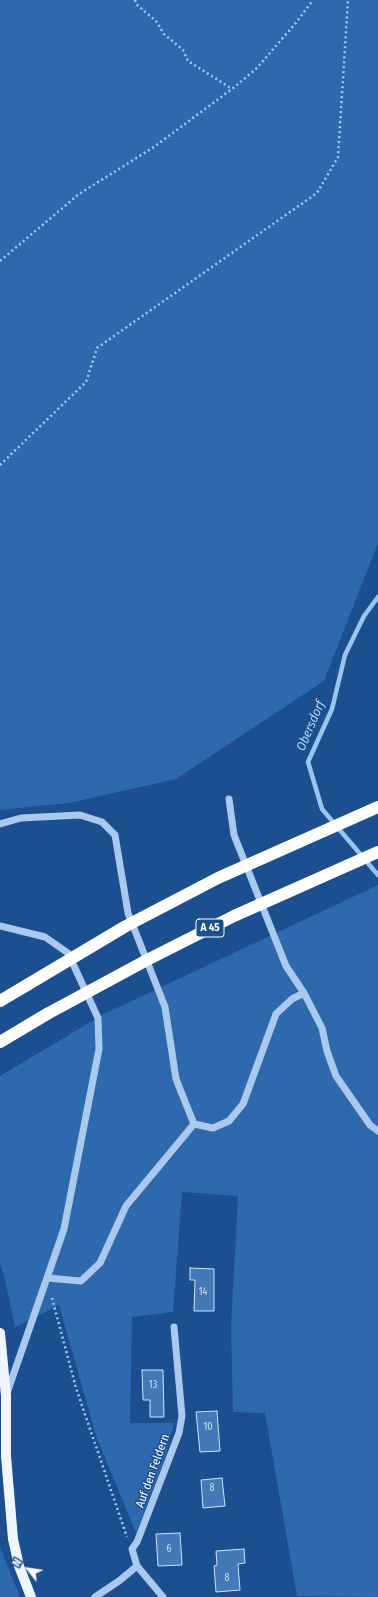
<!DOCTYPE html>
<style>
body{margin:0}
#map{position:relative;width:378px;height:1597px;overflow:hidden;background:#1b4f8f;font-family:"Fira Sans Condensed",sans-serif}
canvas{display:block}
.north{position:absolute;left:8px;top:1549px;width:40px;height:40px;-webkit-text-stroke:3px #1b4f8f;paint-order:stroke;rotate:300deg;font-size:11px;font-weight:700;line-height:16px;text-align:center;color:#fff}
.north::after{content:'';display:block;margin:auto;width:14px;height:18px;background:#fff;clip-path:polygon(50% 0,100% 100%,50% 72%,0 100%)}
</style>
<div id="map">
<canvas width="378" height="1597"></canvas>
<div class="north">N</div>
</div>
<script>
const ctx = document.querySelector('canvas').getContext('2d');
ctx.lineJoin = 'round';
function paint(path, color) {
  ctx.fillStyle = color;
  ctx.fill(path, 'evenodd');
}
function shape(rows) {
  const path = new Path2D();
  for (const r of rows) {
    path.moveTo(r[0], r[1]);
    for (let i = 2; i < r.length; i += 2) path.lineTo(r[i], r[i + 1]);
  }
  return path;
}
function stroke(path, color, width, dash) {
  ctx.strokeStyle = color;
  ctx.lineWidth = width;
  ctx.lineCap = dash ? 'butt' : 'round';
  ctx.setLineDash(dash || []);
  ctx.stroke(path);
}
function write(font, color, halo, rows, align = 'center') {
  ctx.font = font + ' "Fira Sans Condensed",sans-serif';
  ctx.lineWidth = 3;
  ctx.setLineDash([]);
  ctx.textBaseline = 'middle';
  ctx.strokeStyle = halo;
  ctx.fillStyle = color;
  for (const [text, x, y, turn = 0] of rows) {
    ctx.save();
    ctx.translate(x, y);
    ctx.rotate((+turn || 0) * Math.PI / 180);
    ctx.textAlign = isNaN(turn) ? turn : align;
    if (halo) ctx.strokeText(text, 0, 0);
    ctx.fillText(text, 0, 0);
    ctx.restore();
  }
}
const green = shape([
 [0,0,378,0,378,543,324,681,176,779,69,803,0,810],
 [378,885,378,1597,297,1596,265,1413,233,1412,231,1326,238,1196,182,1192,173,1312,132,1317,130,1423,174,1423,166,1455,136,1533,96,1436,59,1305,15,1327,4,1275,0,1264,0,1076,104,1014],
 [0,1547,20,1597,0,1597]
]);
const stream = shape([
 [378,597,364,616,345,655,332,709,308,762,322,809,378,875]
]);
const building = shape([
 [190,1268,214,1269,214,1311,194,1311,195,1280,190,1280,190,1268],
 [142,1370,163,1370,164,1417,150,1417,150,1400,143,1400,142,1370],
 [217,1411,220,1451,200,1452,196,1412,217,1411],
 [222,1478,225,1506,203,1508,201,1480,222,1478],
 [180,1533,182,1565,158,1566,156,1534,180,1533],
 [244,1549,245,1563,238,1564,240,1590,216,1592,214,1566,217,1565,216,1551,244,1549]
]);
const path = shape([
 [135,0,136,4,156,21,164,34,183,50,188,61,232,89],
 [0,261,79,194,154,147,232,89,256,69,295,24,313,0],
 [0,465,86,382,97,348,317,193,338,157,348,0],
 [52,1298,76,1388,127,1537]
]);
const minor = shape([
 [229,799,234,835,286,966,304,993,322,1028,327,1051,336,1076,370,1125,378,1131],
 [0,824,21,818,80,815,102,822,115,835,128,913,165,1007,176,1079,194,1124,213,1128,229,1121,243,1104,276,1014,292,999,304,993],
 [0,926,45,937,68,953,98,1018,99,1049,64,1229,7,1393],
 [47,1278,81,1281,100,1263,126,1206,194,1124],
 [137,1566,163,1597],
 [95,1597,119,1581,137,1566,132,1549,137,1542,179,1433,182,1416,174,1327]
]);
const major = shape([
 [0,1333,6,1396,6,1456,13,1539,19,1566,31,1597]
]);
const highway = shape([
 [0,1001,27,985],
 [0,1042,47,1014]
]);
const highwayBridge = shape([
 [27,985,126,926,218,878,378,807],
 [47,1014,147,960,234,916,378,852]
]);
const numberNames = [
 ["14",203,1292],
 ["13",153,1385],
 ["10",208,1427],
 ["8",212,1488],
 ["6",169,1549],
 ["8",227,1578]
];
const shields = [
 [210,928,28]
];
const shieldNames = [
 ["A 45",210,928]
];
const streetNames = [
 ["Auf den Feldern",153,1471,-70]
];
const waterNames = [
 ["Obersdorf",311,726,-67]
];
paint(green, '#2e69ad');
stroke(stream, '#9cc4f0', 4.5);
paint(building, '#4478b7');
stroke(building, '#cfe3fa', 1);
stroke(path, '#a9c9ee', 2.5, [2, 3]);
stroke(minor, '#a9c9ee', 7);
stroke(major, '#f0f6ff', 10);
stroke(highway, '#fff', 12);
stroke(highwayBridge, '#fff', 12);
write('10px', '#d0dded', null, numberNames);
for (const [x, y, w] of shields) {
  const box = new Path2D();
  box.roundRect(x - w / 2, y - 9, w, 18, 3);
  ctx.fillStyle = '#1b4f8f';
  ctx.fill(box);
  stroke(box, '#fff', 1);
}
write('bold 11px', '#fff', null, shieldNames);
write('12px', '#fff', '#1b4f8f', streetNames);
write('italic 13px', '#b5d3f5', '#1b4f8f', waterNames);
</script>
